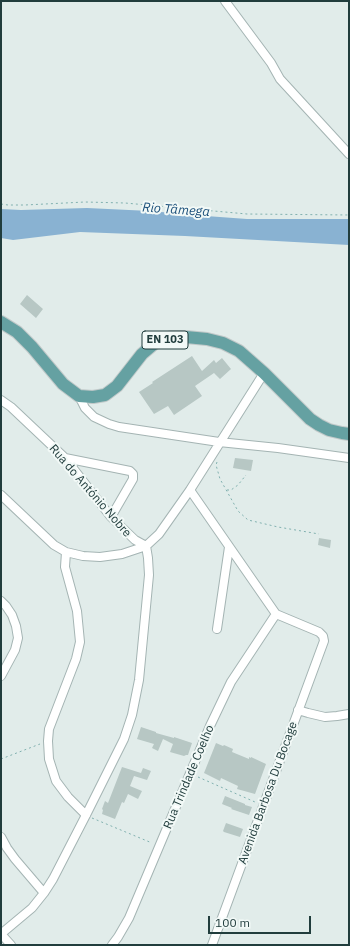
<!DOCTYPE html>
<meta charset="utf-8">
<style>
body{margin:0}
#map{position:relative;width:350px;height:946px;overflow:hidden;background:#e1ecea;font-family:"IBM Plex Sans",sans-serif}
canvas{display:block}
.frame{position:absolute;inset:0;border:2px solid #213d3d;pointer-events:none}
.scale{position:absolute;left:208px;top:916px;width:103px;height:18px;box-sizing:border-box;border:2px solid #213d3d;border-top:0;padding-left:5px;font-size:12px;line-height:14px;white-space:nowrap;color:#213d3d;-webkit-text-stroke:3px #f2f9f7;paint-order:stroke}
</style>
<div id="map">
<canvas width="350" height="946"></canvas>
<div class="frame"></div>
<div class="scale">100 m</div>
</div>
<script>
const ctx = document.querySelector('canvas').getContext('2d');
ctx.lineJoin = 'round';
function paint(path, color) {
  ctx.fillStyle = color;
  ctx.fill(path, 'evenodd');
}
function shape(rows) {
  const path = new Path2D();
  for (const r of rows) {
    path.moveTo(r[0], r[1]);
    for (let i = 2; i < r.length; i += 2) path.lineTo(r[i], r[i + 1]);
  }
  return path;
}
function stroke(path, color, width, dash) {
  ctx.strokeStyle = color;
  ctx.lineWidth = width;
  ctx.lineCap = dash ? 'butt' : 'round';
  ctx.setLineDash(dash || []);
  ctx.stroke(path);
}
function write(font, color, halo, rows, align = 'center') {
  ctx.font = font + ' "IBM Plex Sans",sans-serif';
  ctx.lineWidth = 4;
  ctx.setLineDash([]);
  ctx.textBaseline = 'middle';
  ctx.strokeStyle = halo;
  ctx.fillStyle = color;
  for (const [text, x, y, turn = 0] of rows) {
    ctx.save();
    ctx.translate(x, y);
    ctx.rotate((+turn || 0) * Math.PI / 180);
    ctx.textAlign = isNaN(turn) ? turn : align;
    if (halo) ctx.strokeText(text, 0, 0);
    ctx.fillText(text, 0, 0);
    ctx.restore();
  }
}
const water = shape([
 [87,208,150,211,206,216,247,219,349,219,349,245,185,236,80,232,13,240,1,238,1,209,21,210]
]);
const building = shape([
 [27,295,43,309,36,318,20,304],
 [192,356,202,371,214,360,216,363,222,358,231,369,220,379,214,373,195,386,202,396,174,415,168,406,154,414,139,392,153,383,152,382],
 [235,458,253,460,251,471,233,468],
 [319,538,331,540,330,548,318,545],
 [141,727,156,732,156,733,174,738,174,737,192,743,188,755,186,755,184,756,170,752,173,744,163,739,158,751,152,748,154,744,137,739],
 [216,743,223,746,224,745,233,749,232,752,249,759,249,757,251,758,251,757,266,764,255,794,237,789,238,786,221,778,220,781,204,773],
 [122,767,141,773,143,768,151,771,147,780,134,776,130,786,142,791,138,799,128,794,124,803,122,802,115,819,102,814,103,810,102,809,105,801,108,803],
 [225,796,245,804,245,805,252,807,249,815,231,809,232,808,222,804],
 [226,823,243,829,240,837,224,832,223,831]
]);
const path = shape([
 [1,204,8,205,25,205,85,202,125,203,247,214,349,215],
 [217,462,216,465,220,479,238,511,248,520,278,527,319,534],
 [227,490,231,490,238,485,246,475],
 [1,759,40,744],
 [198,777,255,802],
 [92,818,152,843]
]);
const minor = shape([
 [225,1,271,63,280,79,349,154],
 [79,396,85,408,94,417,109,424,119,427,219,442,278,448,349,458],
 [1,400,11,407,65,458,111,517,135,540,146,546,148,558,149,575,139,680,132,715,124,739,86,815,53,879,44,893,32,908,1,934],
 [65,458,130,471,133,474,133,479,111,517],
 [190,490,276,614,319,632,323,636,324,641,212,945],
 [1,495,54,545,66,552,83,556,100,557,122,554,146,546,159,534,190,490,264,373],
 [66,552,65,567,77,611,80,642,76,659,49,729,48,741,49,759,56,781,68,797,86,815],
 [1,601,6,606,12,615,16,626,18,638,15,650,1,676],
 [217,629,229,547],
 [298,710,308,713,325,717,337,716,349,714],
 [1,837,7,848,15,859,44,893],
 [1,934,11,945],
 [112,945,118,937,129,918,210,726,231,682,276,614]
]);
const primary = shape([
 [1,322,17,332,32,347,63,384,79,396,93,397,105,395,117,386,142,354,155,343,171,337,186,337,207,339,223,343,239,351,264,373,310,419,319,425,329,430,342,433,349,434]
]);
const shields = [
 [165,340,46]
];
const shieldNames = [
 ["EN 103",165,340]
];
const streetNames = [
 ["Rua do António Nobre",90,491,49],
 ["Rua Trindade Coelho",189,777,-67],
 ["Avenida Barbosa Du Bocage",268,793,-70]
];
const waterNames = [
 ["Rio Tâmega",176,210,4]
];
paint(water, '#89b2d2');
paint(building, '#b7c7c4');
stroke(minor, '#a4b4b3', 10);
stroke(primary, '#c1c9c9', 14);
stroke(path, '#81b0af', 1, [2, 3]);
stroke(minor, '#fff', 8);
stroke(primary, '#65a1a2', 12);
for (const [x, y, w] of shields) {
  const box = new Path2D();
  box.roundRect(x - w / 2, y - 9, w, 18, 3);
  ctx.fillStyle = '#f2f9f7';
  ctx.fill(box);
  stroke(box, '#213d3d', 1);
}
write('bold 11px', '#213d3d', null, shieldNames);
write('12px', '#213d3d', '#f2f9f7', streetNames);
write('italic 13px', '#1b4f7a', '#f2f9f7', waterNames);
</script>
